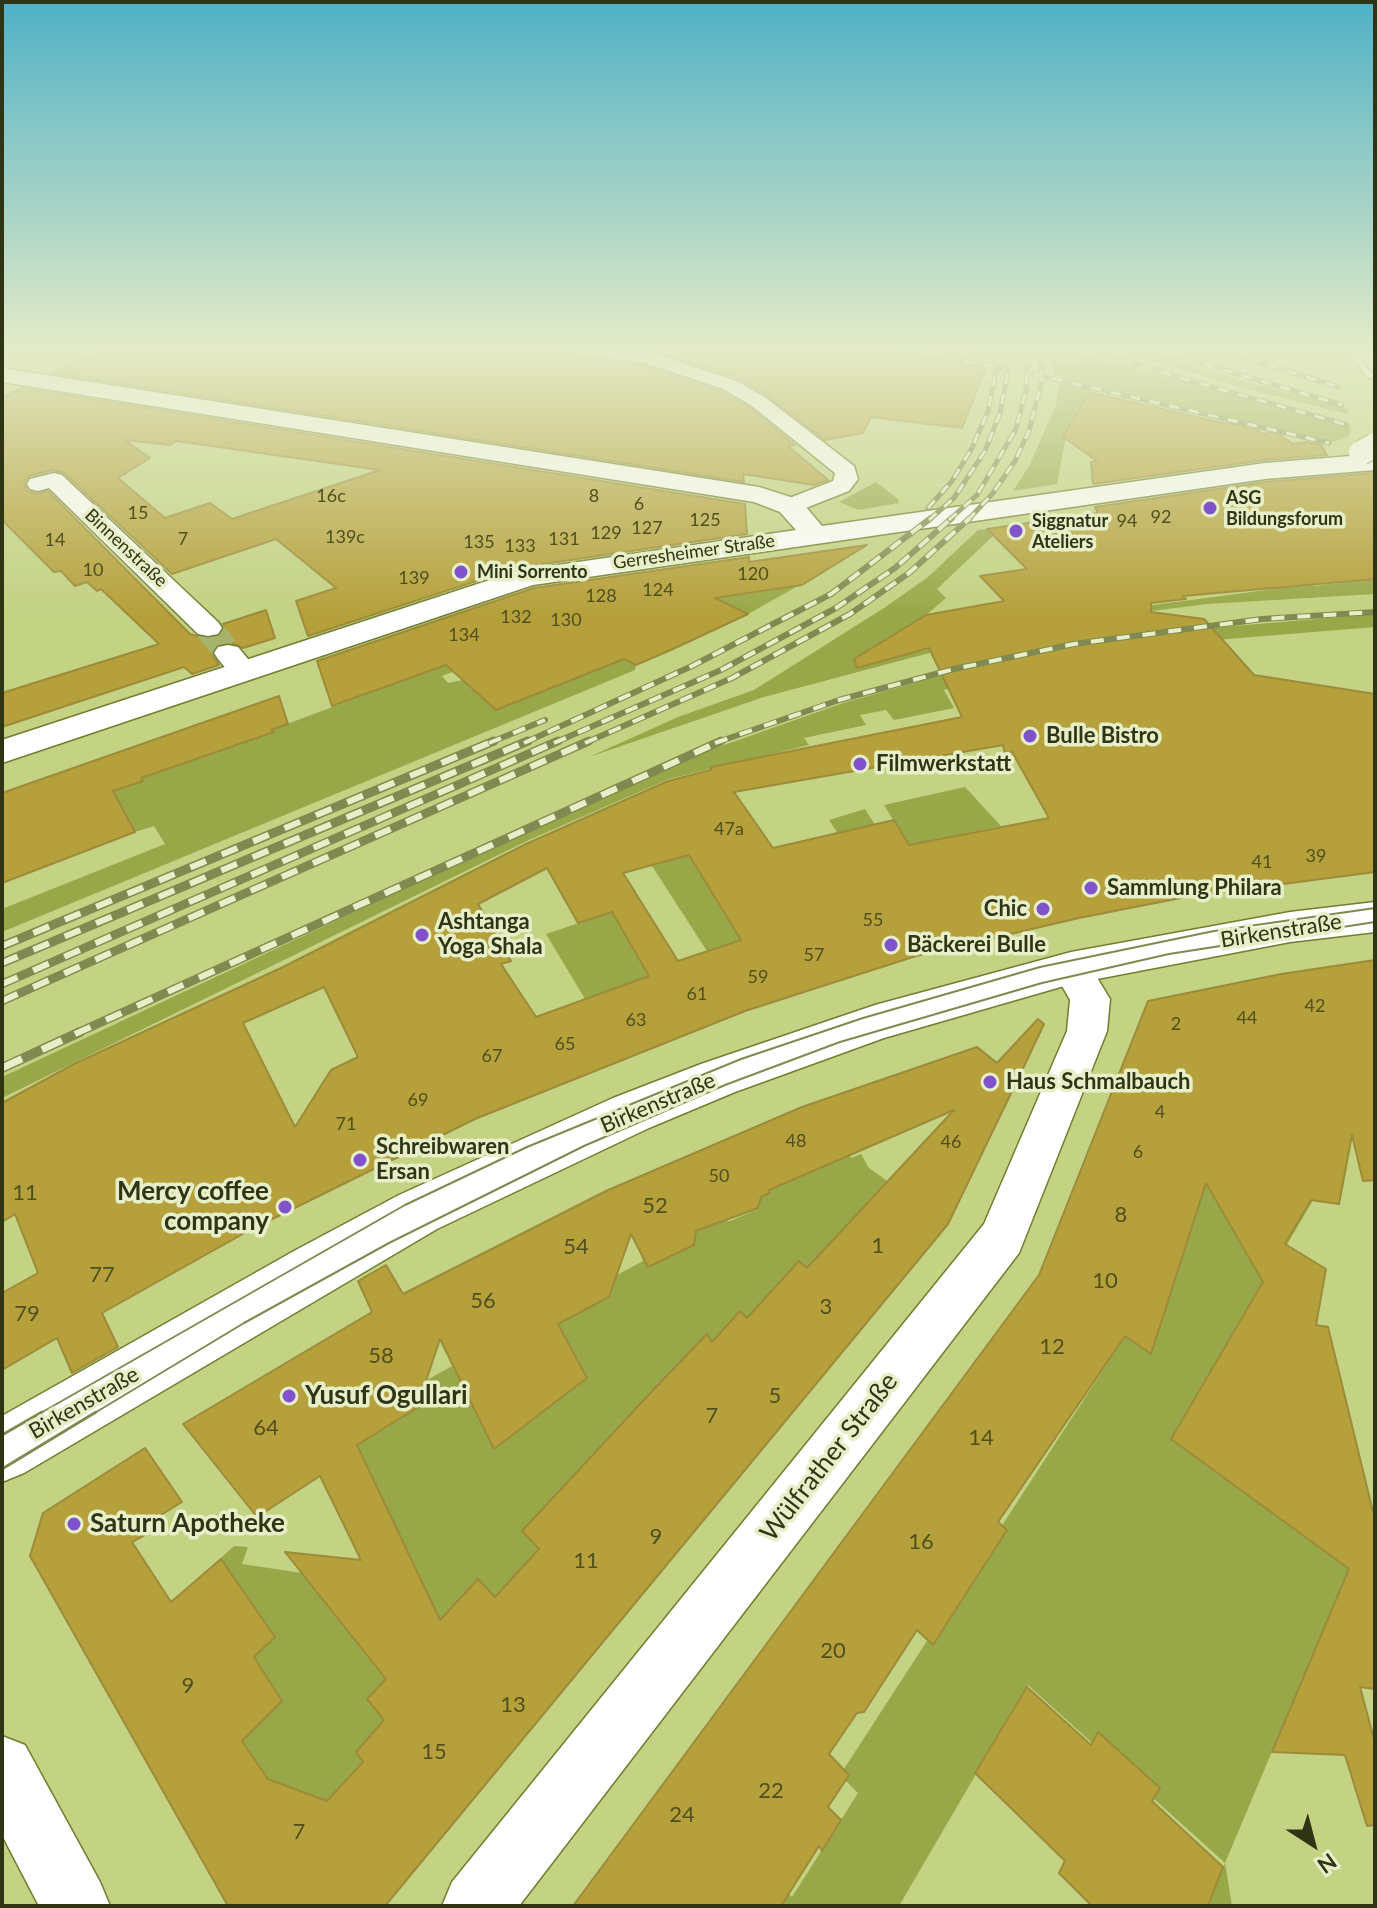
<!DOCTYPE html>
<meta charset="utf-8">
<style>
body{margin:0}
#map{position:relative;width:1377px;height:1908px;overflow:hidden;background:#c3d283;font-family:Lato,sans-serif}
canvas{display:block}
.frame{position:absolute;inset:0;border:4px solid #2f3514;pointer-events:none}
.north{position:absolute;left:1273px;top:1804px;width:80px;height:80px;-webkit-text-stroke:6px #e6efc8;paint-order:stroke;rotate:144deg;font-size:22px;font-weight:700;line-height:32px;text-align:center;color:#2f3514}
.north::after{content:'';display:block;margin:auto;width:28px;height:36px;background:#2f3514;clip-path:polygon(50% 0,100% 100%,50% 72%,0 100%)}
</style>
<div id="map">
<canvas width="1377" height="1908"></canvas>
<div class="frame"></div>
<div class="north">N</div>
</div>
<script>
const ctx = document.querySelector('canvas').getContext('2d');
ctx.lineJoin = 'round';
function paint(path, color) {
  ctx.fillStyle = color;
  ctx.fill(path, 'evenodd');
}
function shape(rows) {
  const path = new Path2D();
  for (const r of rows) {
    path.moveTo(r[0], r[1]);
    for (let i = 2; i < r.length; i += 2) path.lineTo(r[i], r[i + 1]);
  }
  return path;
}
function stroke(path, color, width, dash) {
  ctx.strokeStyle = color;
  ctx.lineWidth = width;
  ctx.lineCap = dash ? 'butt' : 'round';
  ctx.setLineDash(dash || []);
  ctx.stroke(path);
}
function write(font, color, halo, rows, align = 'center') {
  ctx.font = font + ' Lato,sans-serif';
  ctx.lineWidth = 7;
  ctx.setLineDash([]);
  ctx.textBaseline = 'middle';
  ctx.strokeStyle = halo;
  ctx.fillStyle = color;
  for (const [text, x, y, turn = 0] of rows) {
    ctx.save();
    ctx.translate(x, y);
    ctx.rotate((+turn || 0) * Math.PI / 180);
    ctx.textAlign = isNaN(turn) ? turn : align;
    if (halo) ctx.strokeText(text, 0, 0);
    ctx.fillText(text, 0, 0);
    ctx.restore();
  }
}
const built = shape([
 [872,347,980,347,990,362,986,368]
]);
const green = shape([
 [1108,347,1136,347,1244,381,1347,408,1348,414,1242,388],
 [1075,351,1351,428,1351,431,1348,436,1334,442,1055,376,1051,360,1078,364],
 [1059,382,1091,389,1067,431,1057,484,1013,491,1029,466,1056,405],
 [876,482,898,499,899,503,858,510,839,502],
 [987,529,993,536,937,589,946,598,925,616,911,653,1123,609,1274,589,1264,580,1300,576,1314,586,1375,579,1375,594,1207,604,1128,614,952,647,764,697,589,757,678,717,754,690,884,608,928,577,978,530],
 [816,576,748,614,734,607,724,612,648,608],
 [1375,614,1375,627,1203,641,1067,660,944,690,954,708,894,720,886,710,860,715,866,725,804,738,809,745,669,779,529,840,2,1098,2,1077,504,842,713,749,843,703,957,671,1176,631],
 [622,658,636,665,635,670,2,932,2,909,165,844,154,826,135,832,126,816,94,798,142,781,141,778,273,733,271,730,453,662,476,663,442,676,448,683,463,680,496,710],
 [965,787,1001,826,938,839,963,877,859,866,829,820,865,809,877,828,895,823,884,805],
 [711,848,719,904,747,950,714,962,652,866],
 [612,912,649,976,585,999,546,934],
 [1197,1144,1315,1197,1172,1439,1349,1569,1225,1863,1232,1906,1206,1906,1225,1863,1028,1685,899,1906,755,1906,773,1877,792,1897,858,1793,840,1775,1125,1336],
 [846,1151,851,1158,861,1154,869,1168,893,1185,807,1268,798,1262,748,1319,739,1312,716,1338,616,1430,585,1463,539,1549,516,1574,494,1597,478,1579,443,1617,451,1627,404,1660,368,1698,384,1720,356,1752,363,1762,324,1805,279,1795,224,1758,282,1701,254,1657,275,1637,248,1598,229,1616,201,1576,234,1546,248,1547,242,1564,302,1573,388,1597,416,1569,352,1434,386,1428,417,1408,413,1388,452,1366,495,1448,587,1378,553,1314,579,1313,609,1298,610,1294,604,1282,643,1261,641,1256,659,1248,668,1258,694,1245,691,1233,722,1214,726,1221,730,1221,758,1209,755,1200,770,1193,769,1190,806,1171,831,1163]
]);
const building = shape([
 [105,347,561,347,573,355,645,366,722,392,750,408,795,445,788,446,828,480,814,485,743,474,744,482,53,373,105,347],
 [637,347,873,347,986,368,962,428,871,417,863,433,825,440,768,396,739,378,637,347],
 [22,388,745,504,747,534,516,568,308,636,296,601,336,588,276,539,172,574,64,473,53,470,29,476,24,482,27,491,37,494,48,491,190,634,207,639,219,637,224,630,223,624,266,610,275,638,243,648,229,642,217,644,212,655,219,665,192,674,184,667,2,727,2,693,159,644,101,589,97,591,87,582,75,586,61,571,54,572,2,520,2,398,22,388],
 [125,440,170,445,176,441,380,470,232,519,210,503,165,518,118,478,150,458,125,440],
 [1089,392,1223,423,1250,426,1263,434,1275,432,1293,444,1306,442,1321,445,1327,455,1265,460,1093,484,1091,462,1097,461,1063,437,1089,392],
 [1375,473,1375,579,1183,596,1186,599,1151,603,1151,612,1204,619,1254,675,1375,694,1375,872,1191,896,1079,918,916,956,745,1011,475,1119,248,1231,102,1313,118,1347,72,1373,57,1338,2,1370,2,1293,38,1273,15,1214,2,1222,2,1103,74,1064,283,967,526,844,668,781,711,770,711,767,962,717,929,648,857,668,854,659,926,615,1004,601,980,576,1027,569,987,529,1098,513,1095,507,1265,482,1375,473],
 [1003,745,1005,754,1012,752,1049,818,909,845,894,820,773,848,734,792,1003,745],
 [689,855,741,940,678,961,623,873,689,855],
 [547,868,578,923,612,912,649,976,536,1017,501,964,511,961,478,904,547,868],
 [324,987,358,1057,331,1070,295,1127,243,1023,324,987],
 [867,545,802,585,715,598,748,614,673,649,636,665,624,659,496,710,446,665,332,706,317,661,534,588,749,557,749,562,867,545],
 [279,696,288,724,271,730,274,732,141,778,143,781,113,791,135,832,2,883,2,793,279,696],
 [1375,960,1375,1180,1363,1181,1352,1135,1339,1204,1311,1200,1285,1244,1326,1269,1316,1325,1328,1327,1373,1512,1375,1508,1375,1689,1360,1687,1375,1743,1375,1825,1367,1826,1345,1755,1272,1752,1349,1569,1171,1439,1263,1282,1206,1183,1151,1354,1125,1336,998,1522,1007,1530,933,1645,917,1630,864,1712,857,1713,829,1754,849,1775,828,1807,841,1820,822,1851,819,1846,781,1906,573,1906,1039,1275,1148,1001,1281,974,1375,960],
 [1038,1019,1044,1024,1018,1079,1020,1081,1016,1083,948,1224,385,1906,228,1906,30,1556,43,1513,145,1448,182,1502,156,1518,152,1531,132,1542,171,1602,221,1559,275,1637,254,1657,282,1701,242,1741,268,1779,327,1801,363,1762,356,1752,384,1720,367,1699,386,1679,285,1552,361,1560,320,1476,257,1517,183,1424,372,1312,358,1281,386,1265,403,1294,606,1191,802,1107,977,1047,997,1063,1038,1019],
 [954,1110,807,1268,799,1261,747,1318,740,1311,712,1342,707,1334,655,1388,522,1531,539,1549,495,1597,478,1579,440,1620,357,1445,417,1408,440,1339,494,1449,587,1378,558,1324,609,1297,631,1234,648,1267,694,1245,696,1231,758,1208,761,1197,770,1193,769,1190,954,1110],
 [1027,1687,1091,1745,1098,1732,1160,1788,1152,1801,1223,1867,1208,1906,1092,1906,1059,1873,1065,1861,975,1773,1027,1687]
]);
const minorTunnel = shape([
 [208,628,228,653]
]);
const minor = shape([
 [564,347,613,347,649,352,737,381,766,398,854,466,858,479,849,491,798,511,782,511,778,506,782,501,833,481,835,473,752,406,723,389,646,363,573,352,564,347],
 [54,473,62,475,218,622,222,628,218,634,208,636,198,634,49,488,38,491,30,489,27,484,30,479,54,473],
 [228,645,238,647,253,665,257,671,253,677,243,680,233,677,218,659,214,653,218,647,228,645],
 [1071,954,1085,958,1110,999,1107,1031,1019,1253,519,1906,442,1906,452,1882,984,1224,1067,1031,1070,1000,1052,968,1057,958,1071,954],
 [2,1736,25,1745,100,1882,110,1906,39,1906,2,1835,2,1736]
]);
const tertiary = shape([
 [1345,347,1366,347,1375,358,1375,379,1367,377,1345,347],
 [2,368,759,487,800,500,822,526,1265,463,1375,454,1375,470,1265,479,533,585,2,763,2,740,517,571,796,530,780,512,754,502,2,382,2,368],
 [1375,902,1375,932,1290,942,1071,984,884,1038,735,1092,649,1128,437,1229,24,1473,2,1482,2,1416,294,1251,399,1195,613,1098,701,1064,875,1005,1071,952,1290,912,1375,902]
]);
const tramFar1 = shape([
 [1351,347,1375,376],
 [39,1414,405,1205,527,1147,741,1059,863,1018,1040,967,1214,931,1375,908],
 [93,1414,244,1323,389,1243,584,1146,725,1085,840,1042,1042,983,1169,954,1375,922]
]);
const tram = shape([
 [2,1435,42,1412],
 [2,1469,96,1412]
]);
const railFar3 = shape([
 [886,347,1006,369],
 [1085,347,1184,379,1347,425],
 [1146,347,1342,405],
 [1211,347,1338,387],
 [1033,374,1329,443],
 [928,508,952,481,972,448,988,411,996,371],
 [929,520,954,498,985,451,1000,413,1007,377,1003,347],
 [949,520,977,495,1016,429,1026,390,1028,347],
 [968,520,993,493,1015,461,1029,431,1042,380,1040,347]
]);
const railFar2 = shape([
 [489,743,545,720],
 [524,743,692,666,831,594,931,518],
 [554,743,721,670,836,608,895,568,952,518],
 [585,743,732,678,850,614,909,573,970,518],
 [715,743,839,700,954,669,1074,644,1262,619,1375,612]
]);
const railFar1 = shape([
 [2,946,494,741],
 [2,963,528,741],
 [2,984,558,741],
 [2,1001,589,741],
 [75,1034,721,741]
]);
const rail = shape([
 [2,1068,80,1032]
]);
const tertiaryBridge = shape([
 [1361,453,1375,445]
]);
const markers = [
 [1210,508,8,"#8052cb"],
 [1016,531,8,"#8052cb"],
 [461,572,8,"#8052cb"],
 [1030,736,8,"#8052cb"],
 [860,764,8,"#8052cb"],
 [1091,888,8,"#8052cb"],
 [1043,909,8,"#8052cb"],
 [422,935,8,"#8052cb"],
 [891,945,8,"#8052cb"],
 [990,1082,8,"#8052cb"],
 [360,1160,8,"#8052cb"],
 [285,1207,8,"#8052cb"],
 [289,1396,8,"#8052cb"],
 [74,1524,8,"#8052cb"]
];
const numberNames = [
 ["16c",331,496],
 ["8",594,496],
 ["6",639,504],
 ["15",138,513],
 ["92",1161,517],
 ["125",705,520],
 ["94",1127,521],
 ["127",647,528],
 ["129",606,533],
 ["139c",345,537],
 ["7",183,539],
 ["131",564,539],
 ["14",55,540],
 ["135",479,542],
 ["133",520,546],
 ["10",93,570],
 ["120",753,574],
 ["139",414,578],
 ["124",658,590],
 ["128",601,596],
 ["132",516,617],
 ["130",566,620],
 ["134",464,635],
 ["47a",729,829],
 ["39",1316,856],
 ["41",1262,862],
 ["55",873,920],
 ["57",814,955],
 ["59",758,977],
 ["61",697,994],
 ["42",1315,1006],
 ["44",1247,1018],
 ["63",636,1020],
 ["2",1176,1024],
 ["65",565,1044],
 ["67",492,1056],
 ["69",418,1100],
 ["4",1160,1112],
 ["71",346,1124],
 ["48",796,1141],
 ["46",951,1142],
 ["6",1138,1152],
 ["50",719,1176]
];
const farPoinames = [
 ["ASG",1226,498],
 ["Bildungsforum",1226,519],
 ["Siggnatur",1032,521],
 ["Ateliers",1032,542],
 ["Mini Sorrento",477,572]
];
const farStreetnames = [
 ["Binnenstraße",126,548,43],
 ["Gerresheimer Straße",694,552,-8]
];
const poiNames = [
 ["Bulle Bistro",1046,736],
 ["Filmwerkstatt",876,764],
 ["Sammlung Philara",1107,888],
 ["Chic",1027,909,"right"],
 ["Ashtanga",438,922],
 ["Yoga Shala",438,947],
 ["Bäckerei Bulle",907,945],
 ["Haus Schmalbauch",1006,1082],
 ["Schreibwaren",376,1147],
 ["Ersan",376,1172]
];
const streetNames = [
 ["Birkenstraße",1281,931,-9],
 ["Birkenstraße",658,1103,-23],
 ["Birkenstraße",84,1403,-30]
];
const nearNumbernames = [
 ["11",25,1193],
 ["52",655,1206],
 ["8",1121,1215],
 ["1",878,1246],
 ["54",576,1247],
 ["77",102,1275],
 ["10",1105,1281],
 ["56",483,1301],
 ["3",826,1307],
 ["79",27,1314],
 ["12",1052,1347],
 ["58",381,1356],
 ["5",775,1396],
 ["7",712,1416],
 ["64",266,1428],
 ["14",981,1438],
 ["9",656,1537],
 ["16",921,1542],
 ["11",586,1561],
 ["20",833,1651],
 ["9",188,1686],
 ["13",513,1705],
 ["15",434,1752],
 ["22",771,1791],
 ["24",682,1815],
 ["7",299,1832]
];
const nearPoinames = [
 ["Mercy coffee",269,1192,"right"],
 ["company",269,1222,"right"],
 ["Yusuf Ogullari",305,1396],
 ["Saturn Apotheke",90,1524]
];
const nearStreetnames = [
 ["Wülfrather Straße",829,1457,-52]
];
paint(built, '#b9c973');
paint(green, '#98a848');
paint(building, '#b5a03b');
stroke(building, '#9c8b39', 2);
stroke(minorTunnel, '#a5b36d', 27, [27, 14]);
stroke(minor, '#717e2f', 3);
stroke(tertiary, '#717e2f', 3);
paint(minor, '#fff');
paint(tertiary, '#fff');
stroke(tramFar1, '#808a50', 2);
stroke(tram, '#808a50', 3);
stroke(railFar3, '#808a50', 5);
stroke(railFar2, '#808a50', 6);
stroke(railFar1, '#808a50', 9);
stroke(rail, '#808a50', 10);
stroke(railFar3, '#e6efc8', 3, [10]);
stroke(railFar2, '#e6efc8', 4, [13]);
stroke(railFar1, '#e6efc8', 6, [17]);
stroke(rail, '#e6efc8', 7, [22]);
stroke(tertiaryBridge, '#717e2f', 26, []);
stroke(tertiaryBridge, '#fff', 24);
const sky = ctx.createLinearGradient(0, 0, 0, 614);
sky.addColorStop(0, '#4fb1c6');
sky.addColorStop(0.57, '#e4ebc7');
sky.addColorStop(1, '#e4ebc700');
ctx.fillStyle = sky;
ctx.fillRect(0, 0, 1377, 614);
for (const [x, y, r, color] of markers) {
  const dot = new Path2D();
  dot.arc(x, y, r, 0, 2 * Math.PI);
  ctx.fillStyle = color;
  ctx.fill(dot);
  stroke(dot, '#e6efc8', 3);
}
write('18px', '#50501e', null, numberNames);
write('bold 18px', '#2f3514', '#e6efc8', farPoinames, 'left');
write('18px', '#2f3514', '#e6efc8', farStreetnames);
write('bold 22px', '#2f3514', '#e6efc8', poiNames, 'left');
write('22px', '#2f3514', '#e6efc8', streetNames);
write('22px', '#50501e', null, nearNumbernames);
write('bold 26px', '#2f3514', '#e6efc8', nearPoinames, 'left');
write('26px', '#2f3514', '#e6efc8', nearStreetnames);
</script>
